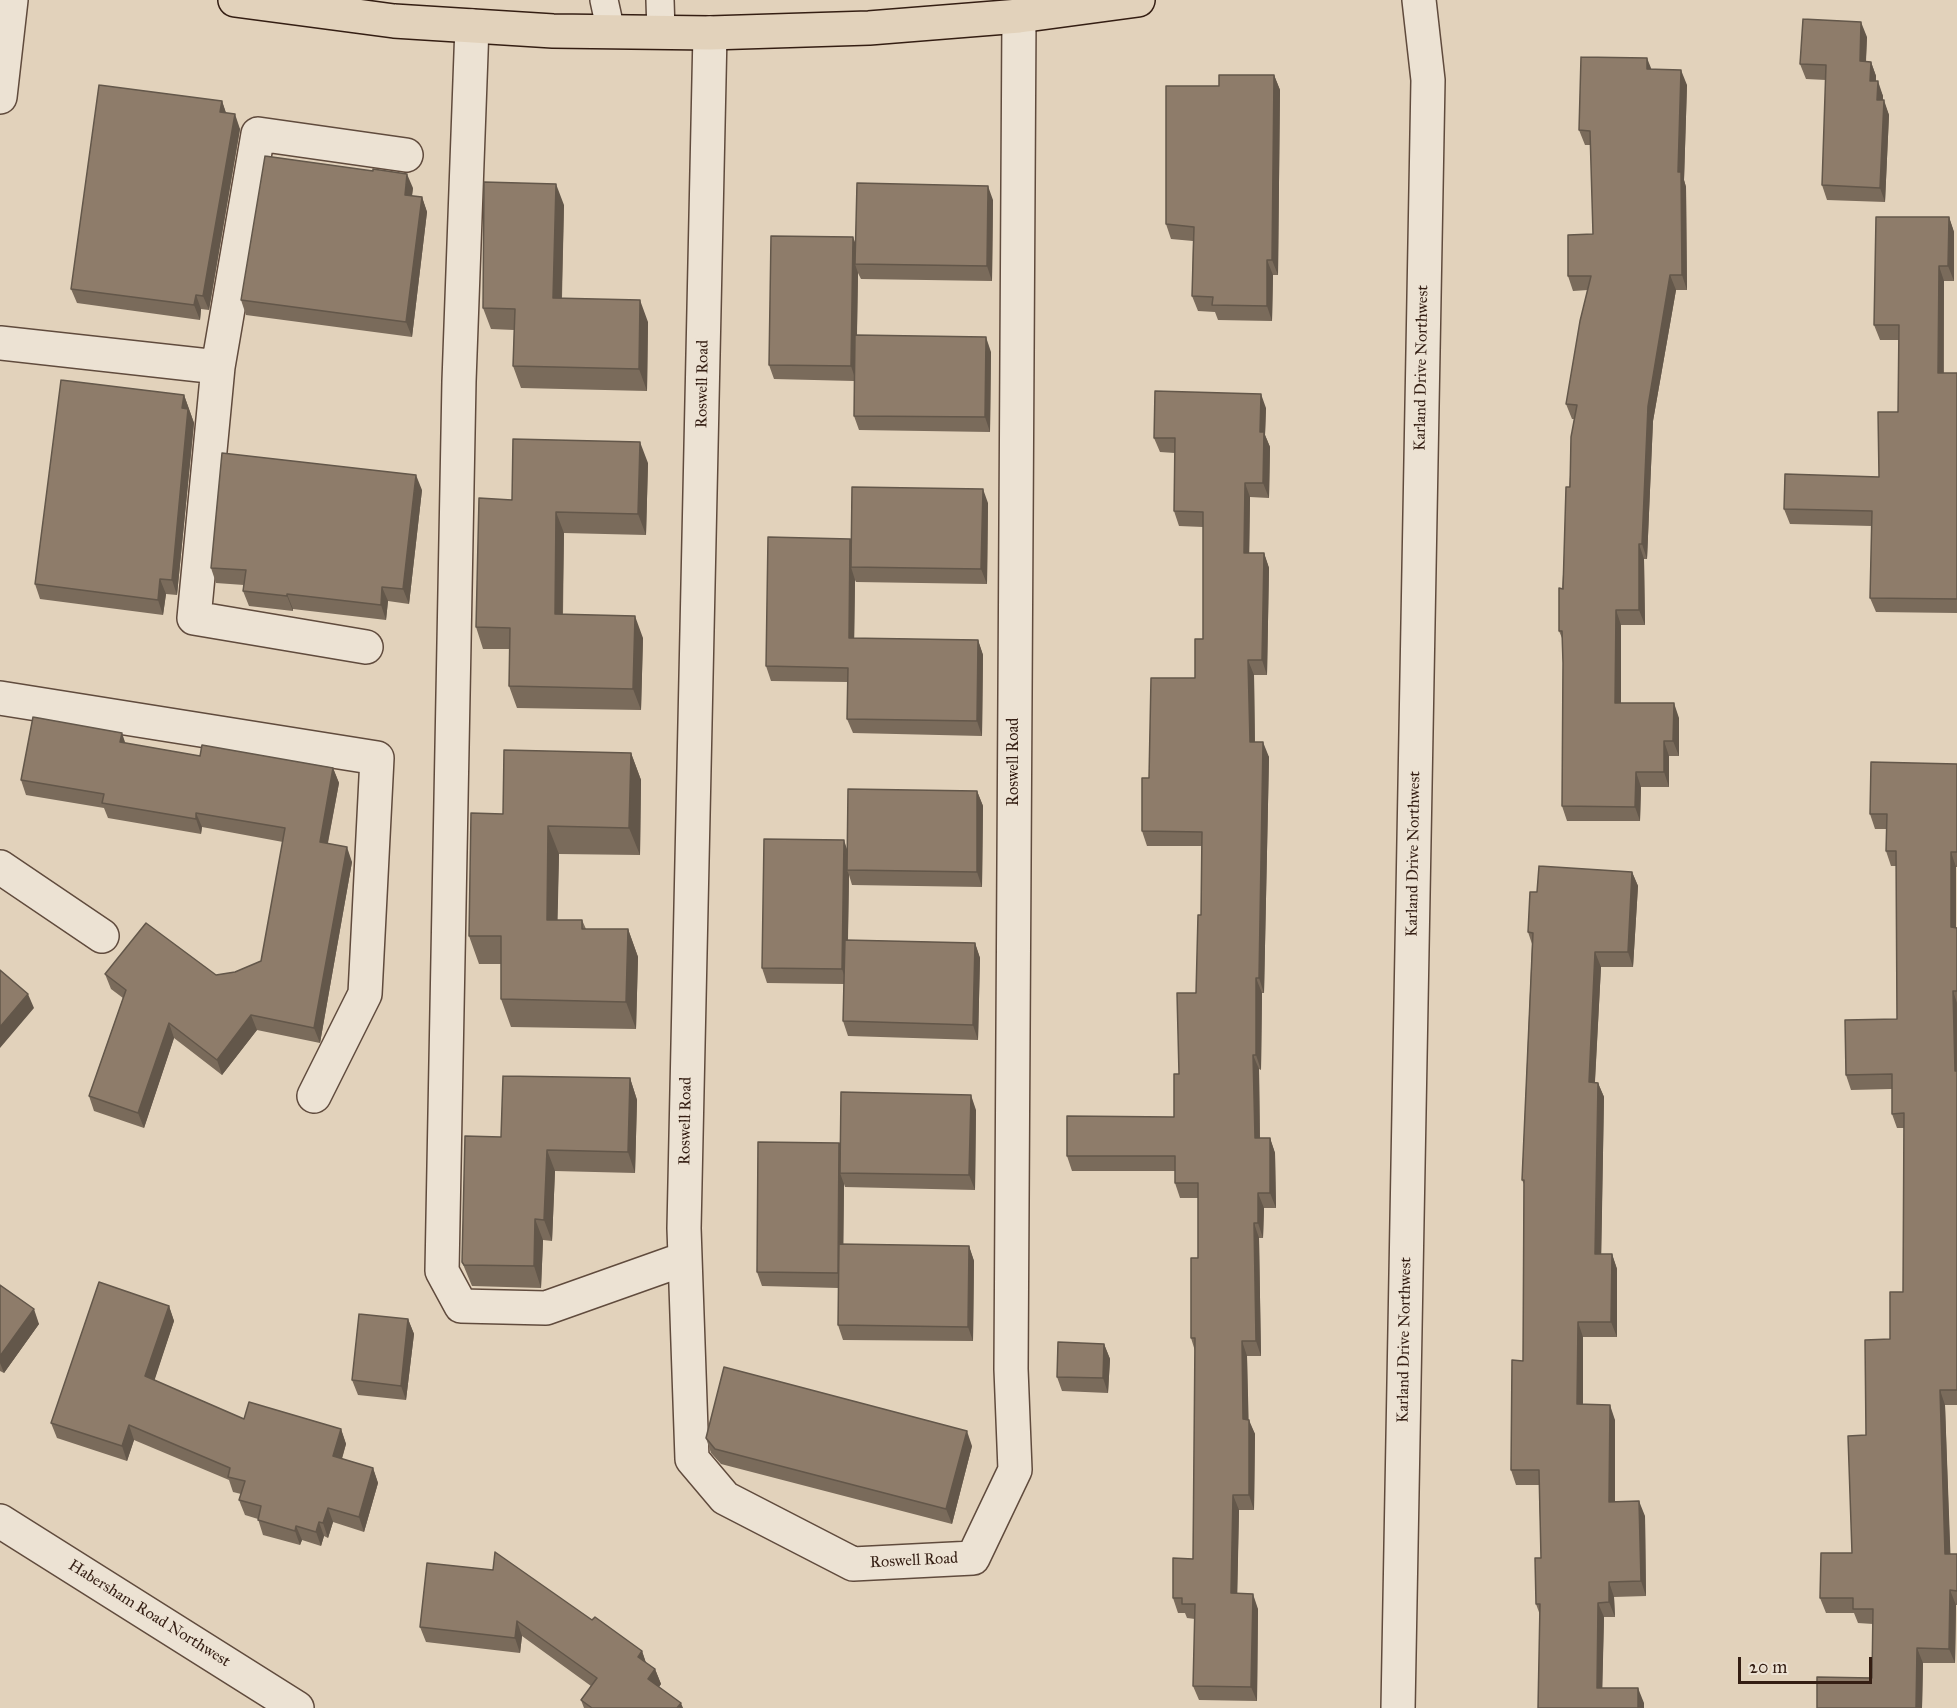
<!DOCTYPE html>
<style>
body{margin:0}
#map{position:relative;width:1957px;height:1708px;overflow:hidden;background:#e2d2bb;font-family:"IM FELL Great Primer",serif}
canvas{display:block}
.scale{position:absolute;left:1738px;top:1657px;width:134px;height:27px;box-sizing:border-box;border:3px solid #341e13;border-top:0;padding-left:8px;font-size:18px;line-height:21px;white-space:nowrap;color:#341e13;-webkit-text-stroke:4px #ece2d3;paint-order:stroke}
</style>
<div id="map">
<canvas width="1957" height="1708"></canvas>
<div class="scale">20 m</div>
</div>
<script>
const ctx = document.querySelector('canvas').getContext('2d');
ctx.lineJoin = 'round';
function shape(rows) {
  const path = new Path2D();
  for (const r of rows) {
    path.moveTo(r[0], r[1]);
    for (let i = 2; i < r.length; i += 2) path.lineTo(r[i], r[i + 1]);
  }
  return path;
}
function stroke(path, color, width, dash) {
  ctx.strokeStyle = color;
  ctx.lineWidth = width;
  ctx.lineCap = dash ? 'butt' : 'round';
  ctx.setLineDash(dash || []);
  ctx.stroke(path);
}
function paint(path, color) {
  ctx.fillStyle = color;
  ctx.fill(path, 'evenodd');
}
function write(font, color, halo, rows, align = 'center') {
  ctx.font = font + ' "IM FELL Great Primer",serif';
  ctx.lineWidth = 4.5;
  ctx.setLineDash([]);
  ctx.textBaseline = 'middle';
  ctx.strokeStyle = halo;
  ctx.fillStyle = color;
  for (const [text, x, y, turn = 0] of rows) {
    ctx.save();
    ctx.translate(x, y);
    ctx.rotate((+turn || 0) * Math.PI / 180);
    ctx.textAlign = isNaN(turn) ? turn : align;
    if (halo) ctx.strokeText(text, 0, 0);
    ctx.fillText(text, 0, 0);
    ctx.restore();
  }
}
const service = shape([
 [604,0,611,32],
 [660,0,661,32]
]);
const minor = shape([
 [472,26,459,381,442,1271,461,1306,546,1308,684,1259],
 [710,33,684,1228,692,1459,725,1498,853,1564,973,1558,1015,1470,1011,1369,1019,16],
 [0,97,11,0],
 [0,343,218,367,194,618,366,647],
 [218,367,258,134,406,155],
 [0,698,377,758,365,994,314,1096],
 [0,867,102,936],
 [1398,1708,1428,80,1419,0]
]);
const tertiary = shape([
 [0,1521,297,1708]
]);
const primary = shape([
 [235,0,394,21,553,31,710,33,869,28,1019,16,1138,0]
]);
const wall = shape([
 [1867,37,1866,62,1871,62,1876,76,1876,81,1883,96,1883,100,1889,115,1885,202,1827,200,1822,185,1826,80,1806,79,1800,64],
 [1652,69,1687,85,1684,180,1686,187,1687,290,1676,290,1653,421,1647,559,1644,559,1645,625,1621,625,1621,703,1679,718,1679,756,1669,756,1669,787,1641,787,1640,821,1567,821,1562,806,1563,663,1562,638,1559,631,1574,419,1572,419,1566,404,1588,290,1573,291,1568,276,1593,234,1591,145,1585,145,1579,130],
 [1274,75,1280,90,1278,275,1273,275,1272,321,1218,320,1215,312,1198,311,1192,296,1193,241,1171,239,1166,224,1219,86],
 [222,101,226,113,240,129,209,310,201,309,200,320,77,303,71,289],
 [413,188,412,196,422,197,427,212,412,337,246,315,241,300],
 [993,200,992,281,861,279,858,273,857,335,991,352,990,432,859,430,854,416,854,381,774,379,769,365,855,243],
 [564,205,562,298,648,322,647,391,521,388,513,366,514,330,491,329,483,308],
 [1949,217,1954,232,1954,281,1944,281,1944,373,1957,373,1957,613,1876,612,1870,598,1872,526,1790,524,1784,509,1879,477,1898,412,1899,340,1880,340,1874,325],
 [184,395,194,423,177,595,166,594,163,615,40,599,35,584],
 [1266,408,1265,435,1270,447,1269,498,1250,497,1249,553,1264,553,1269,568,1267,675,1254,675,1255,742,1269,757,1264,993,1262,993,1261,1070,1259,1069,1260,1138,1270,1138,1275,1153,1276,1208,1264,1208,1263,1238,1259,1238,1261,1356,1247,1356,1248,1420,1255,1434,1254,1510,1239,1510,1237,1593,1258,1609,1257,1701,1199,1700,1193,1686,1195,1619,1187,1618,1185,1613,1178,1613,1173,1598,1193,1559,1195,1351,1191,1338,1198,1258,1198,1198,1180,1198,1175,1183,1175,1171,1072,1171,1067,1156,1174,1117,1179,1074,1196,993,1201,915,1202,846,1147,846,1142,831,1149,778,1195,678,1203,639,1203,527,1179,526,1174,511,1175,453,1160,452,1154,438],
 [648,463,646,535,564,533,563,615,643,638,641,710,517,708,509,686,509,649,483,649,476,627,512,500],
 [422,490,409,604,388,601,386,620,293,609,293,611,249,606,243,591,244,585,216,583,211,568],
 [988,503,987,584,856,582,855,580,854,638,978,640,983,655,982,736,853,733,847,719,848,682,771,681,766,666,850,539],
 [126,743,200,756,333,768,339,783,328,843,352,862,320,1043,257,1030,222,1075,174,1038,144,1128,94,1111,89,1096,123,998,111,989,105,974,216,975,235,972,261,961,283,842,202,827,201,834,108,818,104,808,26,795,21,780],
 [631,753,641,780,640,855,559,854,557,920,582,920,586,929,628,929,638,957,636,1029,511,1027,501,999,501,964,479,964,469,936,503,814],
 [1957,764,1957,867,1956,867,1956,928,1957,928,1957,1405,1945,1405,1950,1554,1957,1554,1957,1605,1956,1605,1955,1663,1923,1663,1922,1708,1817,1708,1872,1678,1873,1624,1858,1623,1854,1613,1826,1613,1820,1598,1852,1553,1866,1435,1903,1292,1904,1128,1897,1128,1892,1114,1892,1089,1851,1090,1846,1075,1897,1019,1896,866,1891,866,1886,851,1886,829,1875,829,1870,814],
 [977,791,983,806,982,887,852,885,849,875,848,940,975,943,980,958,978,1040,848,1036,843,1021,844,984,767,983,762,968,847,850],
 [1632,872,1638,886,1633,967,1601,967,1595,1082,1598,1083,1604,1097,1601,1254,1612,1254,1617,1269,1617,1337,1583,1337,1583,1404,1615,1420,1615,1502,1645,1516,1646,1596,1614,1597,1615,1617,1604,1617,1602,1688,1644,1703,1538,1708,1540,1615,1536,1604,1541,1558,1539,1485,1516,1485,1511,1470,1523,1361,1524,1184,1522,1180,1532,944,1528,932,1537,892],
 [630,1078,637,1100,635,1173,555,1171,552,1241,543,1240,541,1288,472,1286,462,1262,501,1137],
 [976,1110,975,1190,845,1187,844,1184,843,1245,969,1246,974,1261,973,1341,843,1340,838,1325,838,1288,762,1286,757,1272,840,1147],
 [0,1285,39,1324,4,1373,0,1371],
 [169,1306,174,1321,154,1380,244,1419,341,1429,346,1444,342,1459,373,1468,378,1483,364,1532,333,1522,328,1538,324,1536,321,1546,302,1540,300,1545,263,1535,258,1519,245,1515,239,1500,241,1494,233,1492,229,1480,134,1440,127,1461,57,1438,51,1423],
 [408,1319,414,1334,406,1400,358,1395,352,1380],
 [1104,1344,1110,1359,1108,1393,1062,1391,1057,1377],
 [706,1438,972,1446,952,1524,721,1464,711,1453],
 [427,1563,592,1620,642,1651,646,1663,655,1669,661,1684,659,1687,683,1708,584,1708,581,1700,591,1686,522,1636,520,1653,426,1642,420,1627]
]);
const shadedWall = shape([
 [1861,22,1867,37,1865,76,1860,61],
 [1647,58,1653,73,1647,69],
 [1871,62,1876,76,1875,96,1870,81],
 [1681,70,1687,85,1684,180,1686,187,1687,290,1682,275,1678,172],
 [1274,75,1280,90,1278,275,1272,260],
 [1878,81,1883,96,1882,115,1877,100],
 [1884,100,1889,115,1885,202,1880,188],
 [222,101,227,116,220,112],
 [235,114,240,129,209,310,203,296],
 [407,174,413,188,410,209,405,195],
 [556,184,564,205,561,320,553,298],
 [988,186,993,200,992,281,987,266],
 [422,197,427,212,412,337,406,322],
 [1949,217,1954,232,1954,281,1948,266],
 [853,237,859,252,855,264,858,273,856,381,851,366],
 [1267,260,1273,275,1272,321,1267,306],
 [1939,266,1944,281,1943,388,1938,373],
 [1670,275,1676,290,1653,421,1647,559,1642,544,1648,406],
 [196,295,201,309,200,320,194,305],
 [640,300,648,322,647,391,639,369],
 [986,337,991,352,990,432,985,417],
 [1261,394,1266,408,1265,435,1270,447,1269,498,1263,483,1260,432],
 [184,395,194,423,177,595,172,580,182,408],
 [640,442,648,463,646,535,638,514],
 [416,475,422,490,409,604,403,589],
 [1245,483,1250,497,1249,568,1244,553],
 [983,489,988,503,987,584,981,569],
 [556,512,564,533,562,636,555,614],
 [850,539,851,567,855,580,854,653,849,638],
 [1639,544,1644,559,1645,625,1639,610],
 [1264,553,1269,568,1267,675,1262,660],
 [160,579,166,594,163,615,158,600],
 [382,587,388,601,386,620,381,605],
 [287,594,293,609,293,611,287,596],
 [1616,610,1621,625,1621,718,1615,703],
 [635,616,643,638,641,710,633,689],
 [978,640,983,655,982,736,977,721],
 [1248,660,1254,675,1255,757,1250,742],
 [1674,703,1679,718,1679,756,1673,741],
 [122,733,127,748,120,742],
 [1664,741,1669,756,1669,787,1664,772],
 [1263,742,1269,757,1264,993,1259,978],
 [631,753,641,780,640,855,629,828],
 [333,768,339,783,325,857,320,842],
 [1636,772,1641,787,1640,821,1635,807],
 [977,791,983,806,982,887,977,872],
 [196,813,202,827,201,834,196,819],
 [548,826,559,854,557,948,547,920],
 [844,840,849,855,847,870,849,875,847,984,842,969],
 [347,847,352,862,320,1043,314,1028],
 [1951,852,1956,867,1956,942,1951,927],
 [1632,872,1638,886,1633,967,1628,952],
 [628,929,638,957,636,1029,626,1002],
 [975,943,980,958,978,1040,973,1025],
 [1595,952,1601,967,1594,1097,1589,1082],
 [1256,978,1262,993,1261,1070,1256,1055],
 [1953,991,1957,1003,1957,1076,1955,1071],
 [28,994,34,1008,0,1048,0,1027],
 [251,1015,257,1030,222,1075,217,1060],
 [169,1023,174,1038,144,1128,138,1113],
 [1253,1055,1259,1069,1260,1153,1255,1138],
 [630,1078,637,1100,635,1173,628,1152],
 [1598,1083,1604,1097,1601,1269,1595,1254],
 [971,1095,976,1110,975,1190,969,1175],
 [1270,1138,1275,1153,1276,1208,1270,1193],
 [839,1143,844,1158,840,1173,844,1184,843,1288,838,1273],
 [547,1150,555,1171,552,1241,544,1220],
 [1258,1193,1264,1208,1263,1238,1258,1223],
 [535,1219,543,1240,541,1288,534,1266],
 [1254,1223,1259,1238,1261,1356,1256,1341],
 [969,1246,974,1261,973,1341,968,1327],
 [1612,1254,1617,1269,1617,1337,1611,1322],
 [169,1306,174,1321,151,1391,145,1376],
 [34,1309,39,1324,4,1373,0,1363,0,1356],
 [408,1319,414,1334,406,1400,401,1386],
 [1578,1322,1583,1337,1583,1419,1577,1404],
 [1242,1341,1247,1356,1249,1434,1243,1419],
 [1104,1344,1110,1359,1108,1393,1103,1378],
 [1940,1390,1945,1405,1951,1569,1945,1554],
 [1610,1405,1615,1420,1615,1517,1609,1502],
 [1249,1420,1255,1434,1254,1510,1249,1495],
 [129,1425,134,1440,127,1461,122,1446],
 [341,1429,346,1444,338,1471,333,1456],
 [967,1431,972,1446,952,1524,946,1509],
 [373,1468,378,1483,364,1532,359,1517],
 [1233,1495,1239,1510,1237,1608,1231,1593],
 [1639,1501,1645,1516,1646,1596,1641,1581],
 [328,1508,333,1522,328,1538,323,1523],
 [319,1522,324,1536,321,1546,316,1532],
 [296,1526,302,1540,300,1545,295,1531],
 [1609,1582,1614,1597,1615,1617,1609,1602],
 [1950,1590,1956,1605,1955,1663,1949,1649],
 [1253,1594,1258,1609,1257,1701,1251,1687],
 [1598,1603,1604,1617,1602,1703,1597,1688],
 [517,1621,522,1636,520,1653,515,1638],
 [1917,1648,1923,1663,1922,1708,1916,1708],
 [642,1651,647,1666,638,1657],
 [655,1669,661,1684,654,1694,648,1679],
 [1638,1688,1644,1703,1644,1708,1638,1708],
 [681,1703,683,1708,677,1708]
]);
const building = shape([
 [1803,19,1861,22,1860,61,1871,62,1870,81,1878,81,1877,100,1884,100,1880,188,1822,185,1826,65,1800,64,1803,19],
 [1581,57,1647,58,1647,69,1681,70,1678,172,1681,172,1682,275,1670,275,1648,406,1642,544,1639,544,1639,610,1616,610,1615,703,1674,703,1673,741,1664,741,1664,772,1636,772,1635,807,1562,806,1563,663,1562,631,1559,631,1559,588,1563,589,1566,487,1570,487,1571,437,1577,405,1566,404,1580,321,1591,276,1568,276,1568,235,1593,234,1590,131,1579,130,1581,57],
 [1219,75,1274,75,1272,260,1267,260,1267,306,1212,305,1213,297,1192,296,1194,227,1166,224,1166,86,1219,86,1219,75],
 [99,85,222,101,220,112,235,114,203,296,196,295,194,305,71,289,99,85],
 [265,156,373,171,373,169,407,174,405,195,422,197,406,322,241,300,265,156],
 [484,182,556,184,553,298,640,300,639,369,513,366,515,309,483,308,484,182],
 [857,183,988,186,987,266,855,264,857,183],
 [1876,217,1949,217,1948,266,1939,266,1938,373,1957,373,1957,599,1870,598,1872,511,1784,509,1785,474,1879,477,1878,412,1898,412,1899,325,1874,325,1876,217],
 [771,236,853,237,851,366,769,365,771,236],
 [855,335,986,337,985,417,854,416,855,335],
 [61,380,184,395,182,408,188,409,172,580,160,579,158,600,35,584,61,380],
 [1155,391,1261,394,1260,432,1264,432,1263,483,1245,483,1244,553,1264,553,1262,660,1248,660,1250,742,1263,742,1259,978,1256,978,1256,1055,1253,1055,1255,1138,1270,1138,1270,1193,1258,1193,1258,1223,1254,1223,1256,1341,1242,1341,1243,1419,1249,1420,1249,1495,1233,1495,1231,1593,1253,1594,1251,1687,1193,1686,1195,1604,1182,1604,1182,1598,1173,1598,1173,1558,1193,1559,1195,1338,1191,1338,1191,1258,1198,1258,1198,1183,1175,1183,1175,1156,1067,1156,1067,1116,1174,1117,1174,1074,1179,1074,1177,993,1196,993,1198,915,1201,915,1202,832,1142,831,1142,778,1149,778,1151,678,1195,678,1195,639,1203,639,1203,512,1174,511,1175,438,1154,438,1155,391],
 [513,439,640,442,638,514,556,512,555,614,635,616,633,689,509,686,510,628,476,627,479,498,512,500,513,439],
 [222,453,416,475,403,589,382,587,381,605,287,594,287,596,243,591,246,570,211,568,222,453],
 [852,487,983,489,981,569,851,567,852,487],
 [768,537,850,539,849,638,978,640,977,721,847,719,848,668,766,666,768,537],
 [33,717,122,733,120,742,200,756,202,745,333,768,320,842,347,847,314,1028,251,1015,217,1060,169,1023,138,1113,89,1096,126,990,105,974,146,923,216,975,235,972,261,961,285,828,196,813,196,819,102,803,104,794,21,780,33,717],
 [504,750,631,753,629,828,548,826,547,920,582,920,582,929,628,929,626,1002,501,999,501,936,469,936,471,813,503,814,504,750],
 [1871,762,1957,764,1957,852,1951,852,1951,927,1957,928,1957,991,1953,991,1955,1071,1957,1071,1957,1390,1940,1390,1945,1554,1957,1554,1957,1591,1950,1590,1949,1649,1917,1648,1916,1708,1817,1708,1817,1677,1872,1678,1873,1609,1853,1609,1853,1598,1820,1598,1821,1553,1852,1553,1848,1436,1866,1435,1865,1340,1890,1339,1890,1292,1903,1292,1904,1113,1892,1114,1892,1074,1846,1075,1845,1020,1897,1019,1896,851,1886,851,1887,814,1870,814,1871,762],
 [848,789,977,791,977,872,847,870,848,789],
 [764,839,844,840,842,969,762,968,764,839],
 [1539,866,1632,872,1628,952,1595,952,1589,1082,1598,1083,1595,1254,1612,1254,1611,1322,1578,1322,1577,1404,1610,1405,1609,1502,1639,1501,1641,1581,1609,1582,1609,1602,1598,1603,1597,1688,1638,1688,1638,1708,1538,1708,1540,1604,1536,1604,1535,1558,1541,1558,1539,1470,1511,1470,1512,1360,1523,1361,1524,1180,1522,1180,1533,933,1528,932,1530,892,1537,892,1539,866],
 [845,940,975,943,973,1025,843,1021,845,940],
 [0,970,28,994,0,1027,0,970],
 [503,1076,630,1078,628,1152,547,1150,544,1220,535,1219,534,1266,464,1265,462,1262,465,1136,501,1137,503,1076],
 [841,1092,971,1095,969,1175,840,1173,841,1092],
 [758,1142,839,1143,838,1273,757,1272,758,1142],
 [839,1244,969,1246,968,1327,838,1325,839,1244],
 [99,1282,169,1306,145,1376,244,1419,249,1402,341,1429,333,1456,373,1468,359,1517,328,1508,323,1523,319,1522,316,1532,296,1526,295,1531,258,1520,261,1506,239,1500,245,1481,228,1477,230,1468,129,1425,122,1446,51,1423,99,1282],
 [0,1285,34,1309,0,1356,0,1285],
 [359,1314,408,1319,401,1386,352,1380,359,1314],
 [1058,1342,1104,1344,1103,1378,1057,1377,1058,1342],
 [724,1367,967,1431,946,1509,715,1449,706,1438,724,1367],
 [495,1552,592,1620,595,1617,642,1651,638,1657,655,1669,648,1679,681,1703,677,1708,592,1708,581,1700,597,1678,517,1621,515,1638,420,1627,427,1563,493,1570,495,1552]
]);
const streetNames = [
 ["Karland Drive Northwest",1422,368,-89],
 ["Roswell Road",703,384,-89],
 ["Roswell Road",1014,762,-90],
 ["Karland Drive Northwest",1414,854,-89],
 ["Roswell Road",686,1121,-89],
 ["Karland Drive Northwest",1405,1340,-89],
 ["Roswell Road",914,1561,-3],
 ["Habersham Road Northwest",149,1614,32]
];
stroke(service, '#604b3d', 30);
stroke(minor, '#604b3d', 36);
stroke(tertiary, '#604b3d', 36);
stroke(primary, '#341e13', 36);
stroke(service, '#ece2d3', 27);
stroke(minor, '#ece2d3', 33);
stroke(tertiary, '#ece2d3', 33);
stroke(primary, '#e2d2bb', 33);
paint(wall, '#7a6b5b');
paint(shadedWall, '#63574a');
paint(building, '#8e7c6a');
stroke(building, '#63574a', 1.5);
write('16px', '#341e13', '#ece2d3', streetNames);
</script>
